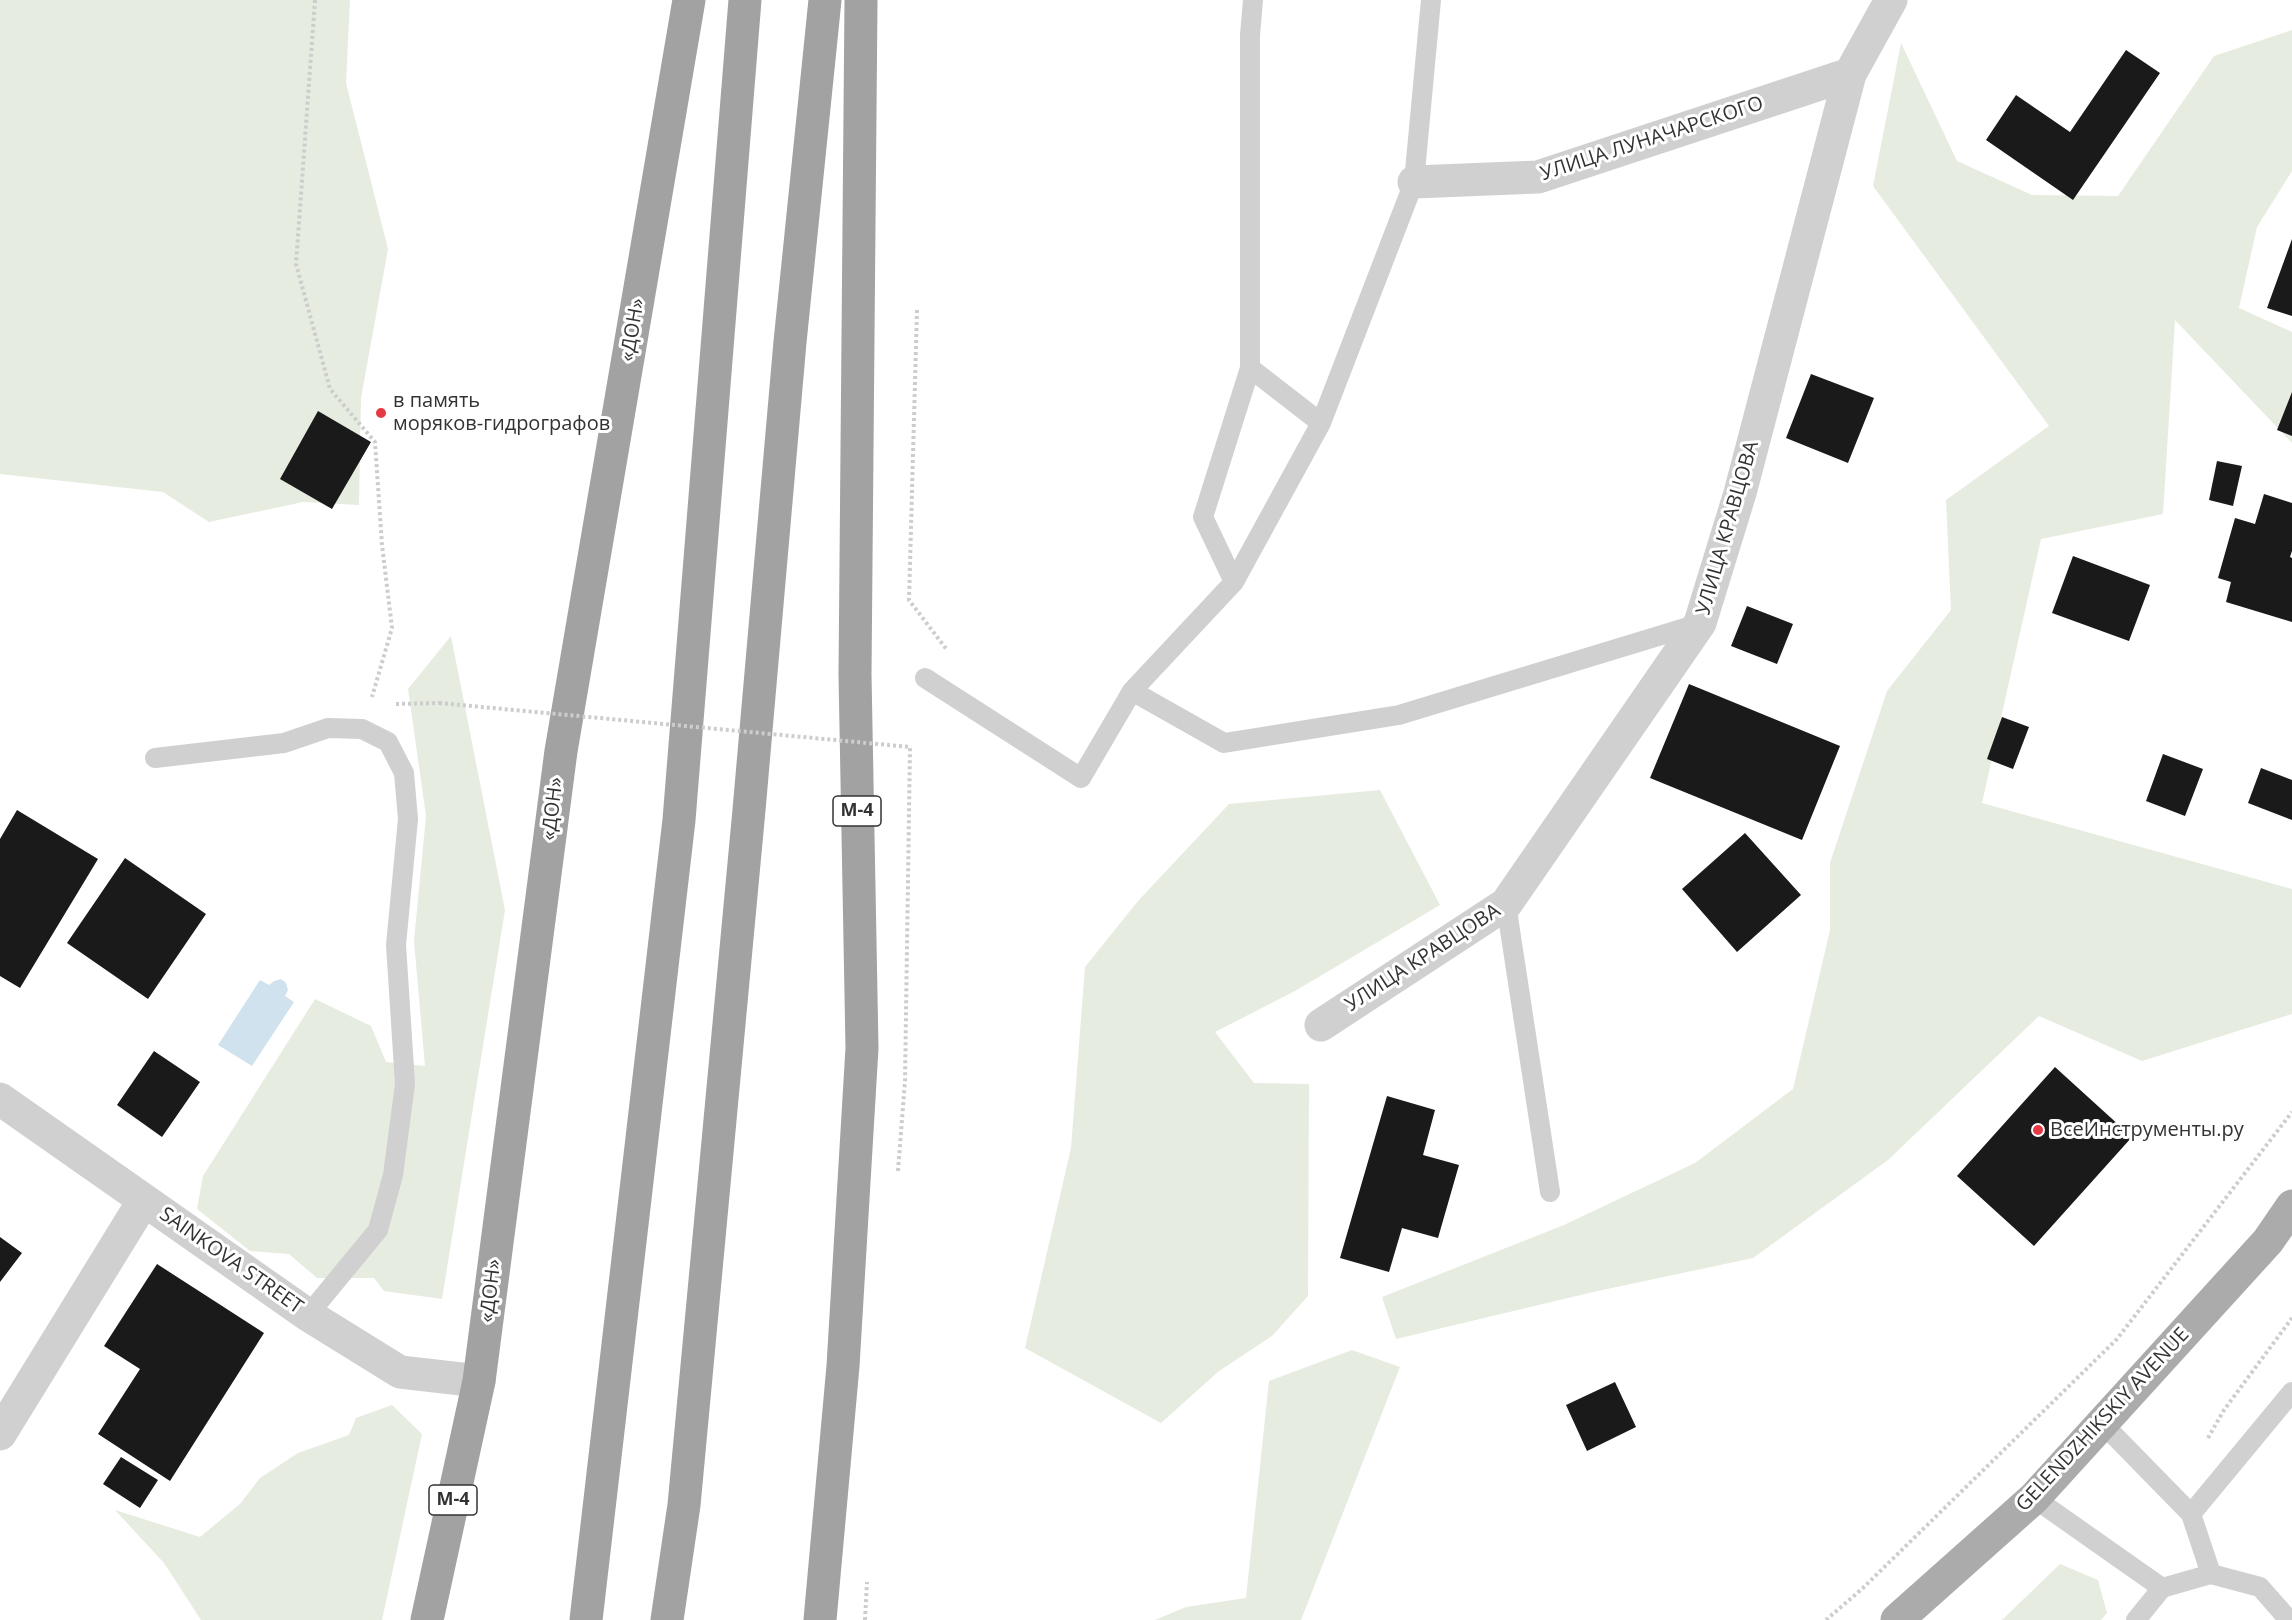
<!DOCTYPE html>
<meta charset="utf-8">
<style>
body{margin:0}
canvas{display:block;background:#fff}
</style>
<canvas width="2292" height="1620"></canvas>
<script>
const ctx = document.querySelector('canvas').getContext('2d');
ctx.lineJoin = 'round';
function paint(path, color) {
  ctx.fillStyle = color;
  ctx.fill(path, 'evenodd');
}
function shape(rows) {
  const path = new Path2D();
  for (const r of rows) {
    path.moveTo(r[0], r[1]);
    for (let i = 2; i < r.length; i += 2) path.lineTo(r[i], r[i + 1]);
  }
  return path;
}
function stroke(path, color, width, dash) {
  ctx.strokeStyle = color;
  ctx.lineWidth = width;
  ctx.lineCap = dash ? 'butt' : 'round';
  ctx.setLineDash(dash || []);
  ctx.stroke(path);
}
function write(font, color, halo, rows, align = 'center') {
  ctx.font = font + ' "Open Sans",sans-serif';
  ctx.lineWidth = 6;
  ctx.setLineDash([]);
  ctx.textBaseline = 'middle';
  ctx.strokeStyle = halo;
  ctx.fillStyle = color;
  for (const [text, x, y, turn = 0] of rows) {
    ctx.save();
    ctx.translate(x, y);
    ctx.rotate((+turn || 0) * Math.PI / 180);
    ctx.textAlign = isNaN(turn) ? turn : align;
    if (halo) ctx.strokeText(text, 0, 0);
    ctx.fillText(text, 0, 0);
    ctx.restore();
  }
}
const green = shape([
 [0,0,350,0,346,83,388,249,361,398,359,505,303,502,209,522,163,492,0,474],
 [2292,30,2292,171,2257,227,2239,308,2292,332,2292,443,2175,320,2163,514,2041,539,1982,803,2292,889,2292,1014,2142,1061,2039,1016,1888,1160,1753,1258,1593,1292,1396,1339,1382,1297,1564,1225,1695,1163,1793,1089,1830,930,1830,863,1887,691,1951,610,1946,500,2049,426,1873,186,1901,43,1957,161,2032,195,2118,196,2214,56],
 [451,636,505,910,442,1299,384,1291,374,1278,317,1278,289,1254,250,1251,197,1209,203,1176,315,999,371,1026,386,1062,425,1066,414,941,426,816,408,689],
 [1380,790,1440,905,1295,991,1215,1032,1254,1083,1309,1084,1308,1296,1272,1336,1219,1371,1161,1423,1025,1348,1071,1148,1085,967,1138,901,1229,804],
 [1352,1350,1400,1367,1301,1620,1155,1620,1186,1607,1246,1598,1269,1381],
 [392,1405,422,1434,382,1620,201,1620,164,1563,115,1510,200,1537,240,1504,260,1478,298,1453,349,1435,356,1418],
 [2060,1564,2098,1580,2107,1613,2101,1620,2002,1620]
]);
const water = shape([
 [281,979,286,983,288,990,285,996,294,1002,252,1066,218,1045,260,980,269,985,274,981]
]);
const building = shape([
 [2126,50,2160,73,2073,200,1986,140,2016,95,2070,132],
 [2292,239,2292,316,2267,308],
 [1811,374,1874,398,1848,463,1786,438],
 [2292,392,2292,436,2277,430],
 [318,411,371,442,332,509,280,479],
 [2217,461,2242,466,2233,506,2209,500],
 [2264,494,2292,503,2292,551,2290,557,2292,558,2292,622,2226,602,2231,582,2218,578,2235,518,2255,524],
 [2073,556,2150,585,2129,641,2052,613],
 [1747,606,1793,624,1777,664,1731,646],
 [1689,684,1840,746,1802,840,1650,778],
 [2002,717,2029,727,2013,769,1987,759],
 [2163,754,2203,769,2185,816,2146,801],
 [2261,768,2292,780,2292,820,2248,803],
 [17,810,98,859,20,988,0,976,0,839],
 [1745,833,1801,895,1737,952,1682,889],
 [125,858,206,914,148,999,67,943],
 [154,1051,200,1082,162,1137,117,1105],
 [2055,1067,2132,1137,2034,1246,1957,1176],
 [1387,1096,1435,1110,1423,1155,1459,1165,1438,1238,1402,1228,1389,1272,1340,1258],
 [0,1237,22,1253,0,1282],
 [157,1264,264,1333,170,1481,98,1434,140,1369,104,1346],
 [1615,1382,1636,1427,1587,1451,1566,1405],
 [121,1457,158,1480,140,1508,103,1484]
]);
const path = shape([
 [315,0,296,264,330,389,375,442,382,545,392,628,372,697],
 [917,310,909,600,947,650],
 [396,704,439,703],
 [898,1171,905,1081,910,747],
 [2208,1438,2224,1410,2292,1318],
 [865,1620,867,1582],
 [1826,1620,1863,1588,2117,1339,2292,1112]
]);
const service = shape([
 [1250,368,1321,423],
 [1234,582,1203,517,1250,368,1250,35,1253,0],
 [925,678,1081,778,1132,691,1234,582,1321,423,1414,182,1431,0],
 [1132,691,1224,743,1399,715,1698,624],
 [155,758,284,743,328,728,362,729,388,742,404,773,408,819,396,945,405,1084,393,1175,378,1230,308,1315],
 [1506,904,1550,1192],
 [2102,1423,2191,1514,2211,1574],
 [2034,1498,2162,1588],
 [2191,1514,2292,1392],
 [2136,1620,2162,1588,2211,1574,2260,1587,2289,1620]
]);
const minor = shape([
 [1414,182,1538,177,1850,74],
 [1321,1025,1506,904,1700,623,1740,493,1850,74,1891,0],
 [0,1099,308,1315,400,1372,479,1381],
 [0,1434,144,1200]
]);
const primary = shape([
 [1897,1620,2034,1498,2268,1241,2292,1206]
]);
const trunk = shape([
 [427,1620,479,1381,561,751,689,0],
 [586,1620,679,820,745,0],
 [667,1620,684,1505,749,810,790,342,825,0],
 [820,1620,843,1366,862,1048,855,674,861,0]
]);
const pathBridge = shape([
 [439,703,910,747]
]);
const markers = [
 [381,413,6,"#e63946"],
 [2038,1130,6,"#e63946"]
];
const shields = [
 [857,811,48],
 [453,1500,48]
];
const shieldNames = [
 ["М-4",857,811],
 ["М-4",453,1500]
];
const streetNames = [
 ["УЛИЦА ЛУНАЧАРСКОГО",1652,139,-18],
 ["«ДОН»",633,330,-80],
 ["УЛИЦА КРАВЦОВА",1728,528,-74],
 ["«ДОН»",553,809,-83],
 ["УЛИЦА КРАВЦОВА",1423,958,-33],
 ["SAINKOVA STREET",231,1261,35],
 ["«ДОН»",491,1291,-83],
 ["GELENDZHIKSKIY AVENUE",2103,1420,-47]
];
const poiNames = [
 ["в память",393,401],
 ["моряков-гидрографов",393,424],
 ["ВсеИнструменты.ру",2050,1130]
];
paint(green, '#e6ecdf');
paint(water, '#cfe2ee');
paint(building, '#1a1a1a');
stroke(path, '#cdcdcd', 4, [3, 3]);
stroke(service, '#d0d0d0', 20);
stroke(minor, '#d0d0d0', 33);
stroke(primary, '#ababab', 33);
stroke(trunk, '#a2a2a2', 33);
stroke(pathBridge, '#cdcdcd', 4, [3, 3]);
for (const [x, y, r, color] of markers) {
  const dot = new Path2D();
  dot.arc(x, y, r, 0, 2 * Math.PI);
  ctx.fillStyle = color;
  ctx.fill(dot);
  stroke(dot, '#fff', 2);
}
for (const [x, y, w] of shields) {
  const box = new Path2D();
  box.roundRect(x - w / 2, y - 15, w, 30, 4.5);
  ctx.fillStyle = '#fff';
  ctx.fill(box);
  stroke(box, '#333', 1.5);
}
write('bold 18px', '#333', null, shieldNames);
write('20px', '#333', '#fff', streetNames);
write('20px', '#333', '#fff', poiNames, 'left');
</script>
